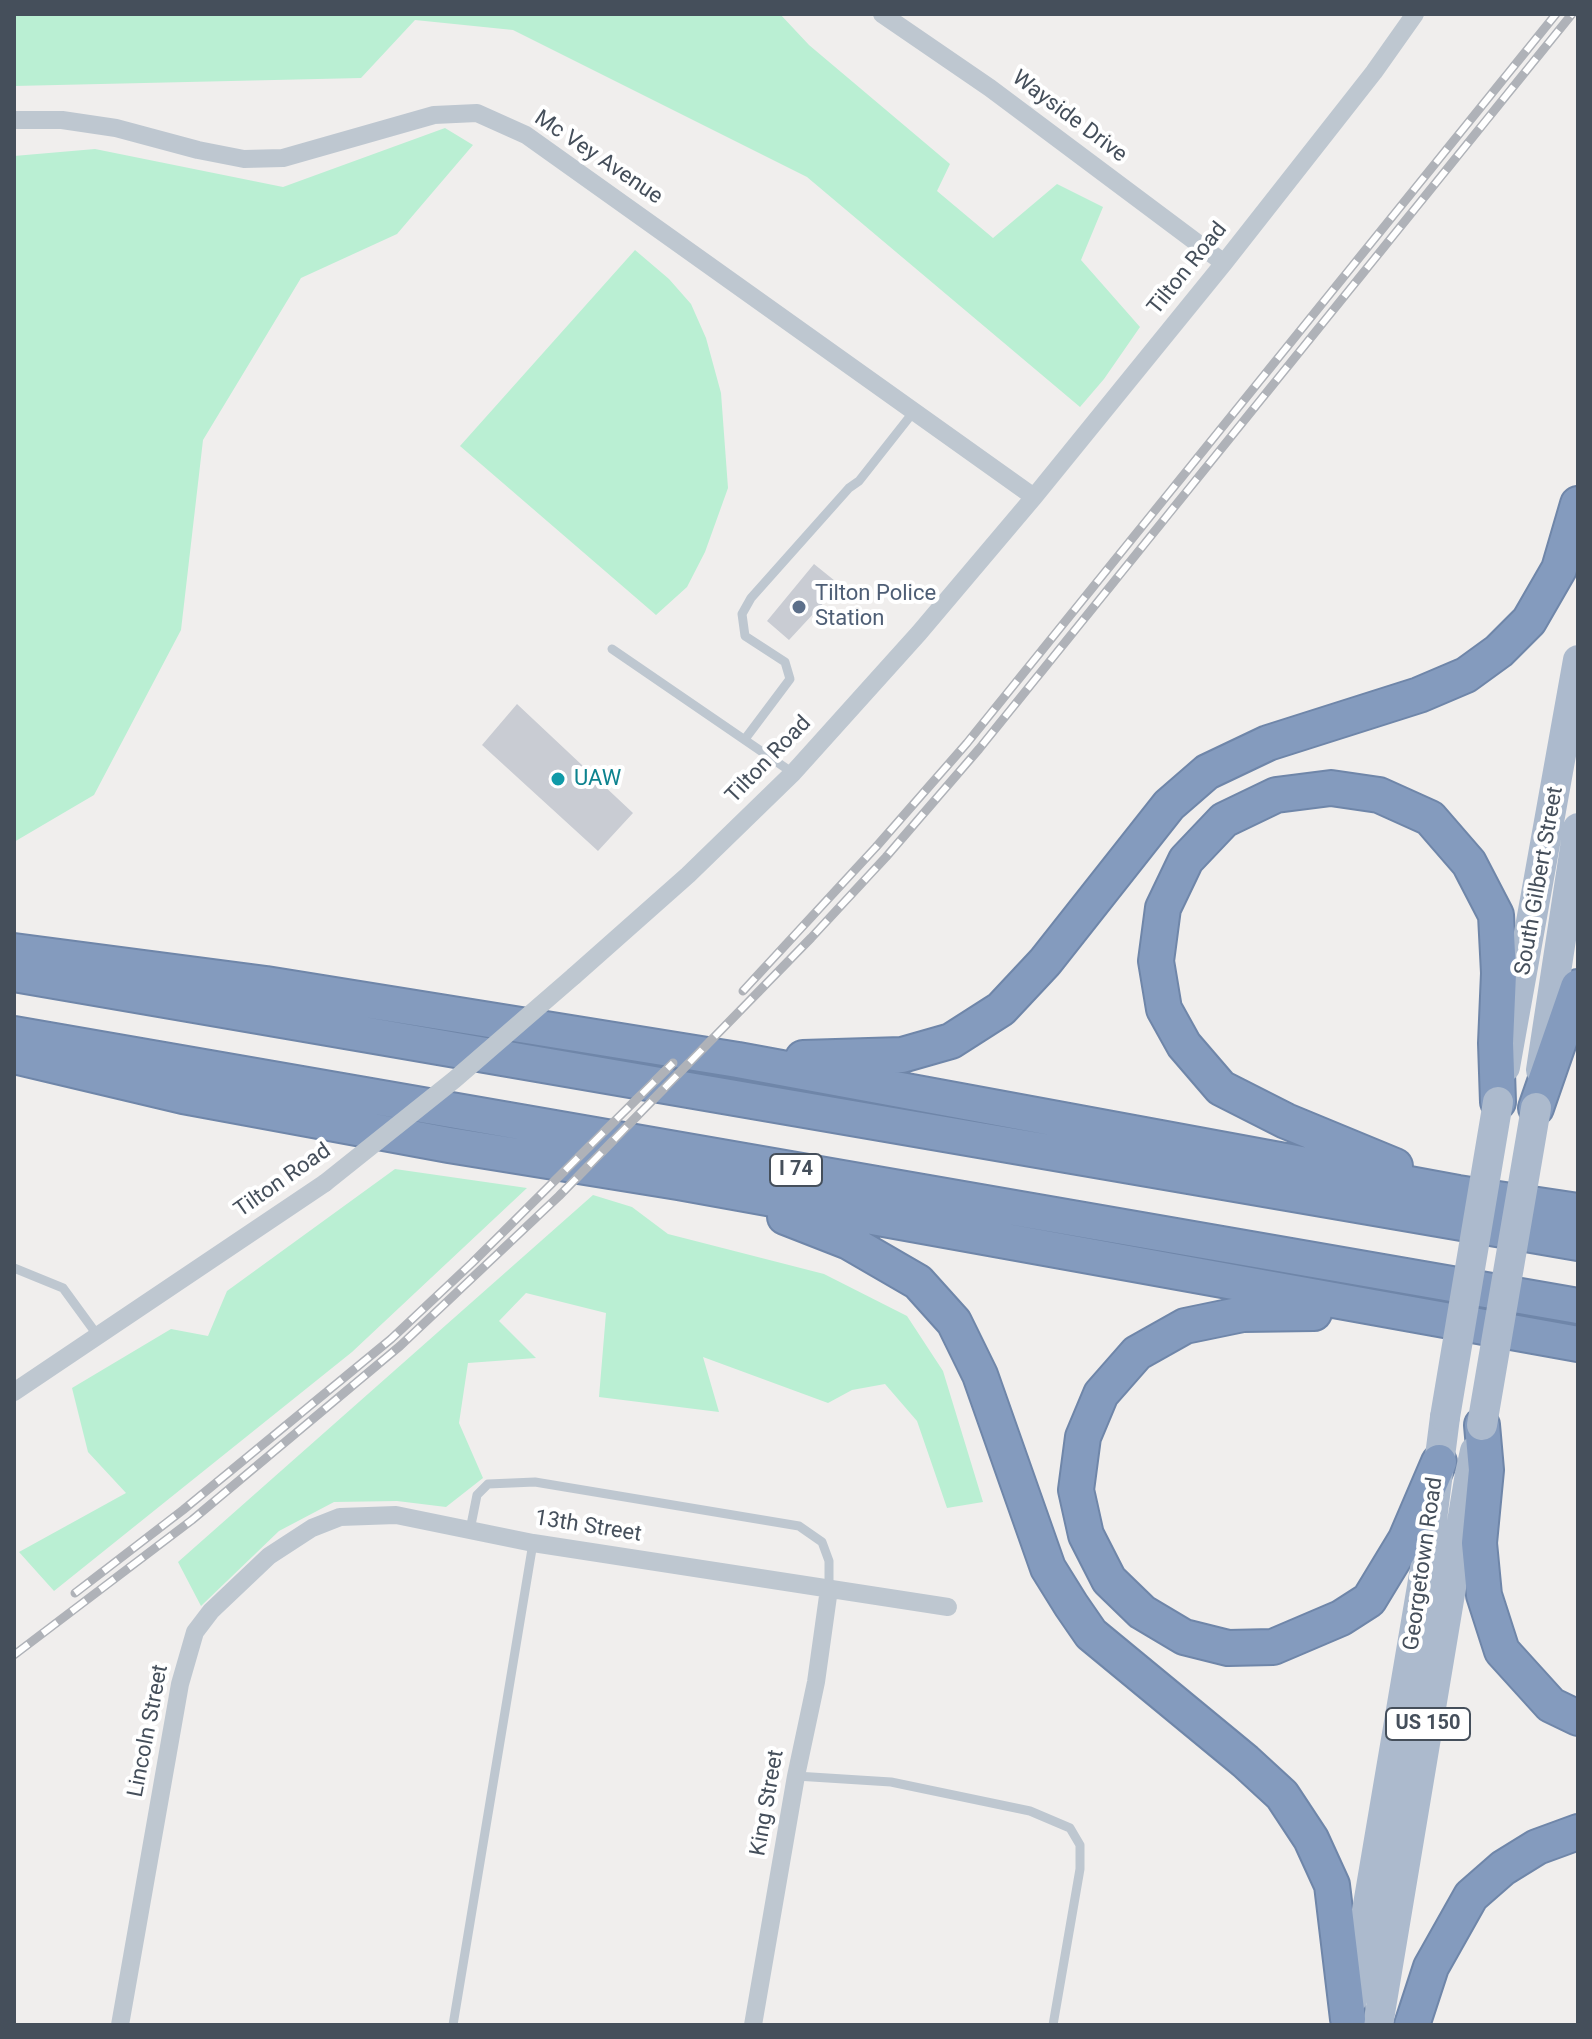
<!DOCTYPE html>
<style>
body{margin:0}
#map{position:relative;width:1592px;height:2039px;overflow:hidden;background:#f0eeed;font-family:Roboto,sans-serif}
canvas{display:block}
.frame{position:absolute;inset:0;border:16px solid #454f5b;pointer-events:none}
</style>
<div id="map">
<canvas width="1592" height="2039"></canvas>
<div class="frame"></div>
</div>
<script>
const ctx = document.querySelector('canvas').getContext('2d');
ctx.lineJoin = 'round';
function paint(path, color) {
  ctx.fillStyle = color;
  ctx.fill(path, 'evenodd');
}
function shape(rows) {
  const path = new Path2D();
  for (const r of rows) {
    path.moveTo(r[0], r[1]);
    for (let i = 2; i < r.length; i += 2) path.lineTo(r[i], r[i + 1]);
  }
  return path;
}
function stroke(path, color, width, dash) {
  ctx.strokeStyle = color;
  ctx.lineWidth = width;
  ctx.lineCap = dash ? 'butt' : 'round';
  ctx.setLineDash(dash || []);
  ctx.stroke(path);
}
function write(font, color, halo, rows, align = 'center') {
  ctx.font = font + ' Roboto,sans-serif';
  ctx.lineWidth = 8;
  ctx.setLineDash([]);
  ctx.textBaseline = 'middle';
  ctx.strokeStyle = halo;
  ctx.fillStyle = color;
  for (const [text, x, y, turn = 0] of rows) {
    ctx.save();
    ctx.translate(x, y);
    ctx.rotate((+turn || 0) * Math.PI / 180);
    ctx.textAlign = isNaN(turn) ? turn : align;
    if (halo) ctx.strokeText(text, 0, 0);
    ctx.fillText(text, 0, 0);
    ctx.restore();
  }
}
const green = shape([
 [14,14,780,14,809,45,950,164,937,191,993,238,1057,184,1103,207,1081,260,1140,327,1104,379,1080,407,807,177,513,30,415,20,361,78,14,86],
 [445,128,473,145,397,234,301,278,203,440,181,630,94,795,14,842,14,156,95,149,283,187],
 [635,250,669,279,691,304,706,338,721,393,728,488,705,552,687,587,656,615,460,446],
 [395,1169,527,1188,352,1352,54,1591,19,1552,126,1493,88,1452,72,1388,171,1329,208,1336,227,1291],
 [593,1195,632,1207,668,1234,824,1274,907,1316,943,1371,983,1502,947,1508,917,1421,885,1384,852,1390,828,1403,703,1357,719,1412,599,1397,606,1313,526,1293,499,1321,536,1358,468,1363,459,1423,483,1478,446,1507,397,1501,334,1502,279,1531,201,1606,178,1562]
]);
const building = shape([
 [814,564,840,585,789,640,767,621],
 [517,704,633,813,598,851,482,745]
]);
const lane = shape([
 [612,649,793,773],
 [745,739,790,679,785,662,745,636,742,614,751,598,849,488,859,481,915,410],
 [14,1268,63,1288,98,1336],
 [470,1530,477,1495,488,1484,535,1482,799,1526,822,1542,829,1561,829,1589],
 [796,1776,891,1782,1030,1811,1070,1828,1080,1845,1080,1869,1053,2025],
 [453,2025,533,1543]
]);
const street = shape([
 [882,14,990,88,1224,263],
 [14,120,62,120,116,128,198,150,244,159,283,158,434,115,477,113,526,135,1034,497],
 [574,976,688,875,793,773,919,633,1034,497,1224,263,1374,72,1415,14],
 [14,1392,325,1183],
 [120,2025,180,1684,195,1632,211,1611,269,1556,312,1528,340,1517,396,1515,533,1543,948,1607],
 [753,2025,796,1776,816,1682,829,1589]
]);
const primary = shape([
 [1505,1067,1578,660],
 [1541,1070,1578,828],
 [1352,1999,1428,1551,1445,1417],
 [1378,2025,1470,1474,1475,1451]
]);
const highway = shape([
 [14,951,266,984,738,1060,1458,1193,1578,1211],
 [14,974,1578,1243],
 [14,1034,1578,1306],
 [14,1056,183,1096,449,1145,678,1182,1578,1344],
 [803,1058,902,1055,951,1041,1001,1009,1045,962,1169,805,1207,772,1268,743,1419,695,1466,675,1499,651,1529,621,1559,569,1578,504],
 [1536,1108,1578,987],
 [1395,1166,1286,1121,1221,1088,1184,1045,1164,1009,1156,961,1163,908,1186,860,1224,820,1276,795,1331,788,1379,795,1430,818,1469,863,1496,915,1499,973,1496,1043,1498,1102],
 [785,1217,849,1242,918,1282,954,1322,980,1375,1048,1568,1071,1605,1091,1634,1245,1761,1282,1795,1311,1839,1332,1885,1348,2019],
 [1314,1313,1243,1314,1185,1326,1137,1353,1101,1394,1083,1437,1076,1490,1086,1535,1109,1580,1142,1612,1184,1637,1228,1648,1273,1647,1341,1618,1369,1600,1406,1539,1439,1462],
 [1482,1425,1486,1470,1479,1543,1484,1595,1502,1651,1551,1705,1578,1718],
 [1412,2025,1431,1967,1471,1896,1503,1868,1537,1847,1578,1832]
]);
const rail = shape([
 [743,991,876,847,967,743,1556,14],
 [75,1593,183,1510,391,1339,472,1263,673,1063],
 [14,1655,192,1520,400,1346,559,1196,811,938,886,857,979,749,1572,14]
]);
const streetBridge = shape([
 [325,1183,454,1080,574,976]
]);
const primaryBridge = shape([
 [1445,1417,1498,1102],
 [1482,1425,1536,1108]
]);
const markers = [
 [799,607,8,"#5c6f8a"],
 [558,779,8,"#0f9aa8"]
];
const shields = [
 [796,1170,52],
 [1428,1724,84]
];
const shieldNames = [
 ["I 74",796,1170],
 ["US 150",1428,1724]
];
const streetNames = [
 ["Wayside Drive",1069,117,37],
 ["Mc Vey Avenue",598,158,34],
 ["Tilton Road",1188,269,-51],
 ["Tilton Road",769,760,-46],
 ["South Gilbert Street",1540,881,-80],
 ["Tilton Road",283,1181,-35],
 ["13th Street",588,1527,9],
 ["Georgetown Road",1424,1564,-82],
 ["Lincoln Street",149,1731,-79],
 ["King Street",768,1803,-80]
];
const serviceNames = [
 ["Tilton Police",815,594],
 ["Station",815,619]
];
const cultureNames = [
 ["UAW",574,779]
];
paint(green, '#baefd3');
paint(building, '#c9ccd3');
stroke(highway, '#6f86a9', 38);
stroke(lane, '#bec7d0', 9);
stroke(street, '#bec7d0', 18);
stroke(primary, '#acbacd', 30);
stroke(highway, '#849bbe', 34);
stroke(rail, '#afb2b8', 9);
stroke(rail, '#fff', 6, [18]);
stroke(streetBridge, '#bec7d0', 18);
stroke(primaryBridge, '#acbacd', 30);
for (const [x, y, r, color] of markers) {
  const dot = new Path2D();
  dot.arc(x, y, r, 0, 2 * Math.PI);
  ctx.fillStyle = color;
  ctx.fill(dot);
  stroke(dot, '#fff', 3);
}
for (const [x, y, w] of shields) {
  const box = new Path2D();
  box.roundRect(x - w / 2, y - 16, w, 32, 6);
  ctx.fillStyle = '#fff';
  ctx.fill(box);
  stroke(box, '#454f5b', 2);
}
write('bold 20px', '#454f5b', null, shieldNames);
write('22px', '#454f5b', '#fff', streetNames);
write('22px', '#4e5e75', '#fff', serviceNames, 'left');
write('22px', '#0d838f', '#fff', cultureNames, 'left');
</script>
